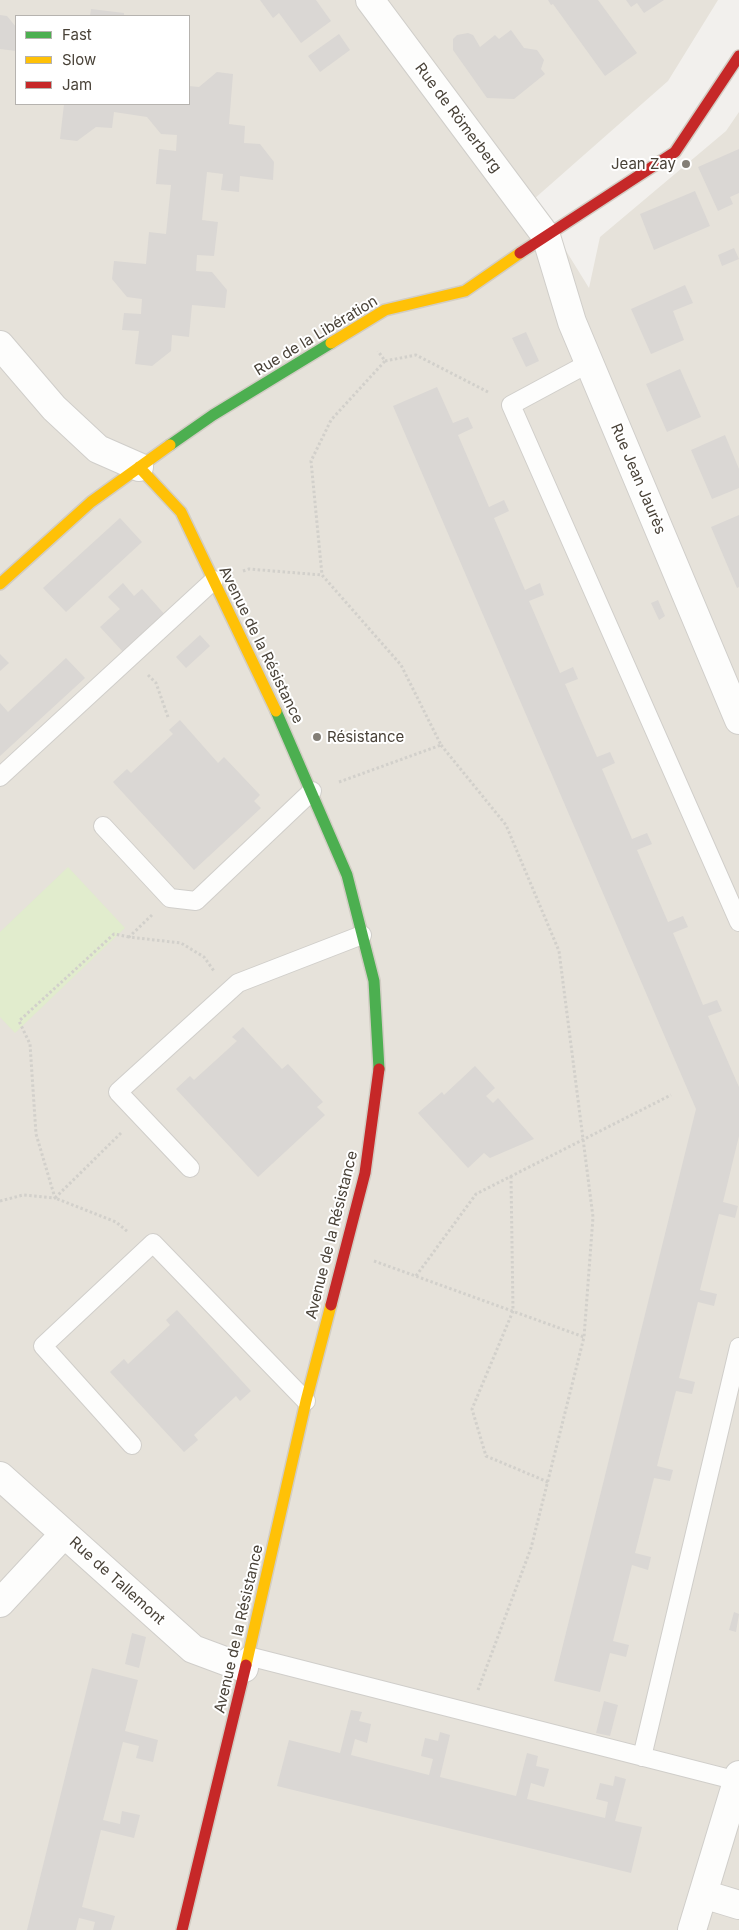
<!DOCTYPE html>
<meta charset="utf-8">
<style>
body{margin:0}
#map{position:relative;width:739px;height:1930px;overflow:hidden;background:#f2f0ed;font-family:Inter,sans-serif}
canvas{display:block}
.legend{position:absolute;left:15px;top:15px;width:175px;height:90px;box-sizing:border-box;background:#fff;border:1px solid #b6b3af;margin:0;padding:6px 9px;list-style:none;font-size:15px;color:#494238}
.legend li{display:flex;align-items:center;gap:10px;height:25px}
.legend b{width:25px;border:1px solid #b6b3af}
</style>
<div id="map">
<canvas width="739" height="1930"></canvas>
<ul class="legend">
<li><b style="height:6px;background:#4caf50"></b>Fast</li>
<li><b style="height:6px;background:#ffc107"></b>Slow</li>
<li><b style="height:6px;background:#c62828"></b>Jam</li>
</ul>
</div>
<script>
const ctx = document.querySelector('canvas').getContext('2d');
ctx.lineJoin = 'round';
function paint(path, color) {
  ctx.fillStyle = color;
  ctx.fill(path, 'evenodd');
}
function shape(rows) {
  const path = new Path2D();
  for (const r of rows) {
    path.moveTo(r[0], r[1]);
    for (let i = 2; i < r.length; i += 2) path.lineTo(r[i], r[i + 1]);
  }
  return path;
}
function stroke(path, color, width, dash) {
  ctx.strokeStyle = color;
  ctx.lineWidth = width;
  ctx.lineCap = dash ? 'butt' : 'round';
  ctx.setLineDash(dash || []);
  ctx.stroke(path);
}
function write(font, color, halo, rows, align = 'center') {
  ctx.font = font + ' Inter,sans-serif';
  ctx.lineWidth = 4;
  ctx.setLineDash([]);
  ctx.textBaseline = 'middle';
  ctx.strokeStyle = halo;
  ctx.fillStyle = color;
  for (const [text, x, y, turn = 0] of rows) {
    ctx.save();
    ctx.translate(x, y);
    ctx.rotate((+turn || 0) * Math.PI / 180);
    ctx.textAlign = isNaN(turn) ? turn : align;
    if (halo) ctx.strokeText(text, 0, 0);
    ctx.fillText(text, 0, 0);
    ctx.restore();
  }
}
const residential = shape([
 [0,0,718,0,668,81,534,199,589,288,600,237,726,131,739,112,739,1930,0,1930],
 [16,16,189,16,189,104,16,104]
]);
const green = shape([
 [68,867,125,928,15,1033,0,1017,0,932]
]);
const building = shape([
 [260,0,316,0,331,21,301,43,279,13,273,18],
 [548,0,598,0,637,53,605,76,553,4,551,5],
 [626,0,664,0,644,13,637,3,631,7],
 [91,9,124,13,124,16,90,16],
 [0,15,7,16,16,27,16,51,0,49],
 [511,30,524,48,537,50,544,60,541,69,545,74,514,99,487,98,453,50,453,39,457,35,468,33,473,35,480,47,495,35,499,39],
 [339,34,350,50,320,72,308,56],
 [217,72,233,74,229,124,245,126,244,143,260,144,274,162,273,180,240,176,239,192,221,190,223,174,207,172,202,220,218,222,214,256,197,255,196,271,212,272,227,290,225,308,192,305,189,337,172,335,171,351,152,366,135,364,139,331,122,330,124,313,141,314,142,299,127,297,112,279,114,261,146,264,149,232,166,234,171,185,156,184,159,149,176,151,177,135,161,134,147,117,114,112,112,128,96,127,77,141,60,139,64,104,189,104,189,86,199,87],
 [739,149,739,193,730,197,733,204,718,211,698,167],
 [695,191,710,226,654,250,640,214],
 [734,248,739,259,722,266,718,255],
 [685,285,693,303,673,311,684,340,651,354,631,309],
 [526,332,539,361,526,367,512,338],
 [680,369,701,417,667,432,646,384],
 [437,387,453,423,468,417,473,428,458,435,489,507,504,500,509,511,494,518,525,590,540,583,544,595,529,601,560,673,573,667,578,679,565,684,597,757,610,752,615,763,602,769,632,839,647,833,652,844,637,850,668,922,683,916,688,927,673,933,703,1005,717,1000,722,1011,708,1016,739,1087,739,1136,723,1202,738,1206,735,1218,719,1214,700,1290,717,1294,714,1306,698,1302,679,1378,695,1382,692,1394,676,1391,657,1466,673,1470,670,1481,654,1478,635,1553,651,1557,648,1570,632,1565,613,1641,629,1645,626,1657,610,1653,600,1692,554,1681,696,1109,393,406],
 [725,435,739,469,739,488,712,499,691,450],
 [739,515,739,587,737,588,711,527],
 [120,518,142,542,66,612,43,588],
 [123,583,134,596,142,589,166,616,125,654,100,627,120,609,108,597],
 [658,600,665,616,659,620,651,603],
 [200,635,210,646,186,668,176,657],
 [0,654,9,663,0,671],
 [66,658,85,678,0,756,0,703,8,712],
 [180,720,218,763,224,757,260,795,254,801,261,808,194,870,113,782,127,769,131,773,173,734,169,730],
 [243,1027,282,1069,288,1064,323,1102,317,1107,325,1115,258,1177,176,1089,190,1076,194,1080,237,1041,232,1037],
 [475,1066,495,1088,486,1096,493,1103,498,1098,534,1139,490,1158,484,1153,468,1168,418,1113,442,1092,444,1095],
 [177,1310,251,1391,240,1401,236,1396,194,1435,198,1440,184,1452,110,1372,124,1359,128,1364,170,1325,166,1320],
 [734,1612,739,1614,736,1632,729,1630],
 [132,1633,146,1637,139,1668,125,1664],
 [92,1668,138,1680,125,1731,158,1740,153,1762,136,1758,139,1746,123,1742,103,1820,120,1824,122,1811,140,1815,134,1838,101,1830,82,1907,115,1916,111,1930,93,1930,95,1922,79,1918,76,1930,27,1930],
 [604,1701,618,1705,610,1736,596,1733],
 [351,1710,362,1712,359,1721,371,1724,367,1743,355,1739,351,1755,429,1775,433,1759,421,1756,425,1738,438,1741,440,1732,450,1735,440,1777,516,1796,527,1753,538,1756,536,1766,549,1769,544,1787,531,1783,527,1799,605,1818,608,1802,596,1799,600,1783,613,1786,615,1776,626,1779,615,1821,642,1827,631,1873,277,1786,289,1740,340,1753]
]);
const path = shape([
 [385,361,416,355,490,393],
 [243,571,249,569,322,575],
 [148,675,156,683,168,717],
 [441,745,506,825,559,951,593,1217,584,1337,531,1548,478,1690],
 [339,782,441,745,401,665,322,575,311,461,331,420,385,361,378,351],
 [152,915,129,937,181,943,204,957,214,971],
 [121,1133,55,1198,116,1222,128,1232],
 [511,1176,513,1311,472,1409,486,1456,548,1482],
 [0,1201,23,1195,55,1198,36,1134,30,1044,19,1021,114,934,129,937],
 [374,1261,584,1337],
 [416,1276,476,1194,671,1095]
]);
const lane = shape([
 [589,363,511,405,739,922],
 [0,777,214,580],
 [103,826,170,898,196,901,312,791],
 [190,1168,118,1092,238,983,362,935],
 [132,1445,43,1346,153,1243,306,1401],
 [248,1656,738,1781],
 [642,1757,739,1347]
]);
const street = shape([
 [370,0,546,236,572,322,739,720],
 [0,345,54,408,98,449,139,467],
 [0,1476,193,1649,244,1668],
 [0,1603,64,1534],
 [703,1894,739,1905],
 [692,1930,739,1775]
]);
const fast = shape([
 [170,445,213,415,331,343],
 [276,711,347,875,374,981,379,1069]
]);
const slow = shape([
 [331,343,385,310,465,291,520,253],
 [139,467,181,512,276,711],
 [0,584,91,502,170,445],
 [246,1665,306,1401,331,1305]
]);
const jam = shape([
 [520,253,675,152,739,56],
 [331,1305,365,1173,379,1069],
 [182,1930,246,1665]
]);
const markers = [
 [686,164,5,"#847f77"],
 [317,737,5,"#847f77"]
];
const streetNames = [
 ["Rue de Römerberg",458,118,53],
 ["Rue de la Libération",316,336,-31],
 ["Rue Jean Jaurès",638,479,67],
 ["Avenue de la Résistance",261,645,64],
 ["Avenue de la Résistance",332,1235,-76],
 ["Rue de Tallemont",117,1581,42],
 ["Avenue de la Résistance",239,1629,-77]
];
const poiNames = [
 ["Jean Zay",676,164],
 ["Résistance",327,737,"left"]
];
paint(residential, '#e6e2da');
paint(green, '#e1eccd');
paint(building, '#dad7d4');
stroke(lane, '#d0ceca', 20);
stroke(street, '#d0ceca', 30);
stroke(fast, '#d2cdc4', 14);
stroke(slow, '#d2cdc4', 14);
stroke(jam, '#d2cdc4', 14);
stroke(path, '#d2d0cb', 3, [2.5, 2.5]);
stroke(lane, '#fdfdfc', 18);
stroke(street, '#fdfdfc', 28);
stroke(fast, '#4caf50', 11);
stroke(slow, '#ffc107', 11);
stroke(jam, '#c62828', 11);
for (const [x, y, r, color] of markers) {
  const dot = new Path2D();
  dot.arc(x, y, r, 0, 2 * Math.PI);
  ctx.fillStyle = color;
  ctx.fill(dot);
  stroke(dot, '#fff', 2);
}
write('15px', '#494238', '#fff', streetNames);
write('15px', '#494238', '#fff', poiNames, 'right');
</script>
